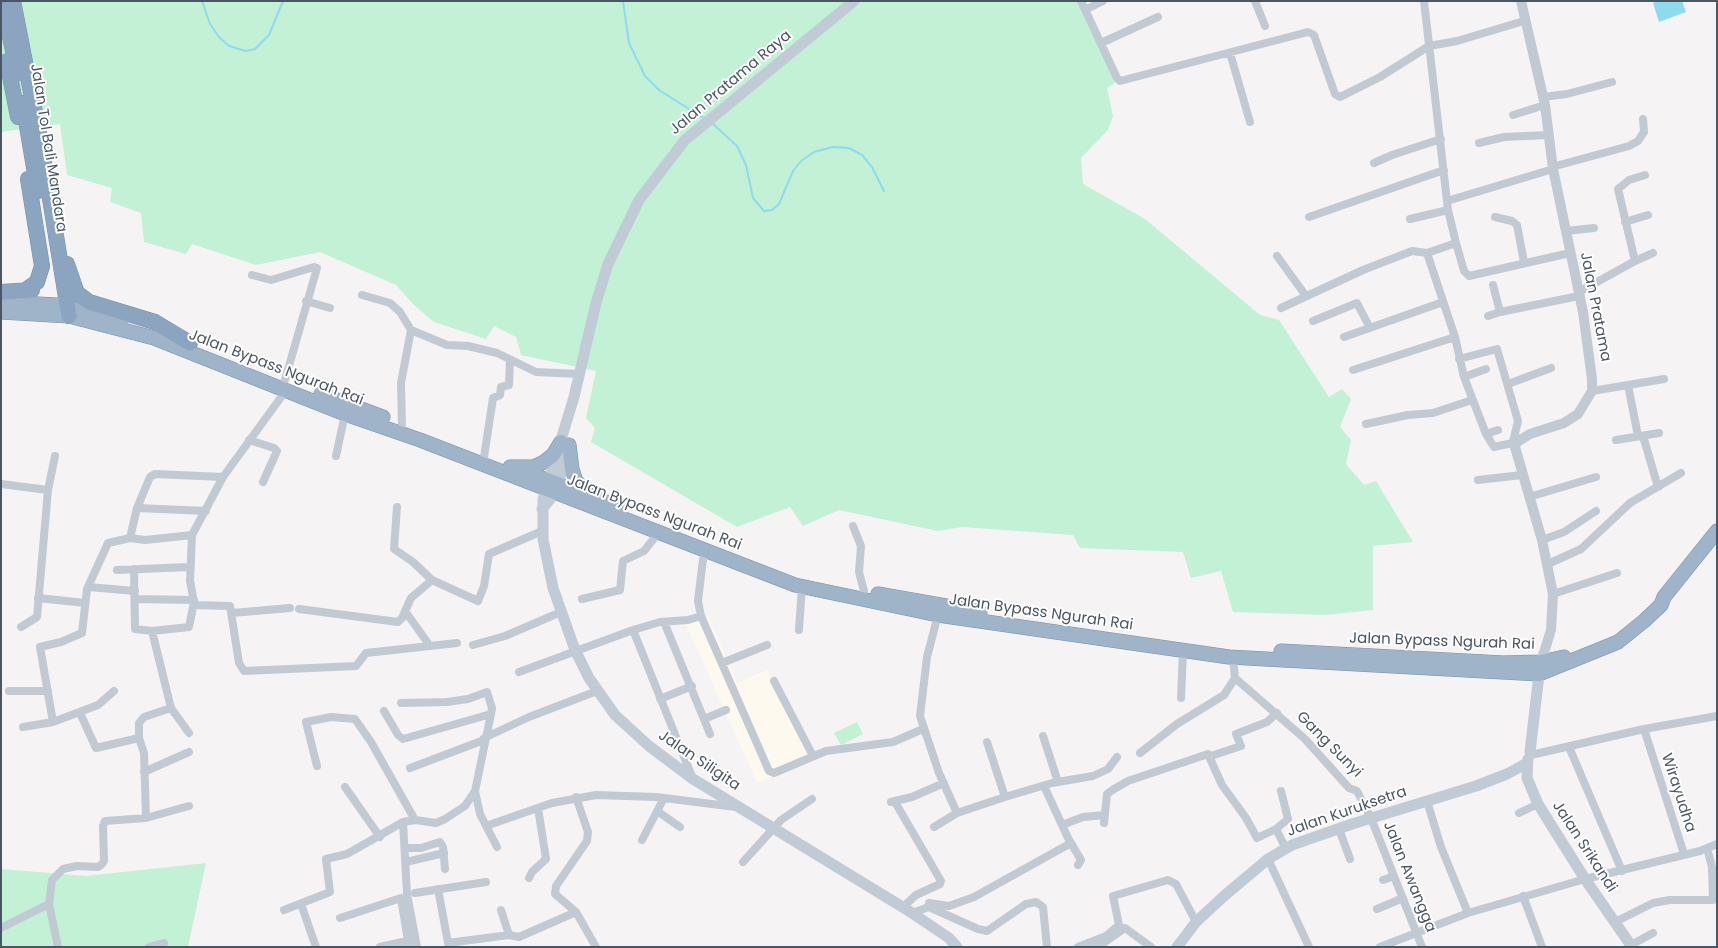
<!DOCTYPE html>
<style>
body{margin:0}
#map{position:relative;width:1718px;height:948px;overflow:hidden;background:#f5f3f3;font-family:Poppins,sans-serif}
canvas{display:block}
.frame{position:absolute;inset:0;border:2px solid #4a5661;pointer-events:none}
</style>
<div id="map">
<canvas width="1718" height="948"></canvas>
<div class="frame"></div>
</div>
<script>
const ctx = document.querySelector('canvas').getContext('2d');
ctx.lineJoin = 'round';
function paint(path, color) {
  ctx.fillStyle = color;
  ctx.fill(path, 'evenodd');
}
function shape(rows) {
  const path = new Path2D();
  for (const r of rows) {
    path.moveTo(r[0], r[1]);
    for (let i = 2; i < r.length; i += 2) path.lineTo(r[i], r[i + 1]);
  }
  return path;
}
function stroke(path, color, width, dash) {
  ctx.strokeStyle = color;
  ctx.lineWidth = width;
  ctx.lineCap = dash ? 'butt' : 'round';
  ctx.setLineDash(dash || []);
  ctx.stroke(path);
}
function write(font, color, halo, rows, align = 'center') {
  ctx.font = font + ' Poppins,sans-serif';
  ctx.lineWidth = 4;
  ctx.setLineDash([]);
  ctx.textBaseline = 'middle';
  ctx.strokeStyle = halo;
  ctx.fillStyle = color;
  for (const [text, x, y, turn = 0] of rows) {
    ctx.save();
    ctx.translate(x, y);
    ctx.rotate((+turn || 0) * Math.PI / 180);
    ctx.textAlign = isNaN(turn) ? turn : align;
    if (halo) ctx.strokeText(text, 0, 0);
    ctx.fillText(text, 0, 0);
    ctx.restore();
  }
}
const commercial = shape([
 [708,616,737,683,767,670,811,759,757,783,686,624]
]);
const green = shape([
 [1,1,1079,1,1115,83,1107,88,1113,116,1108,130,1081,158,1083,184,1145,219,1260,315,1279,320,1329,397,1342,389,1351,399,1340,427,1351,440,1346,464,1364,485,1376,481,1413,542,1373,546,1373,610,1325,615,1233,612,1221,571,1191,578,1183,552,1080,548,1073,535,962,527,938,531,839,510,803,526,790,507,737,527,591,442,595,428,586,418,596,371,521,355,516,337,494,326,486,339,434,322,414,305,396,285,320,252,256,265,192,244,186,254,144,242,141,213,110,202,112,188,67,175,60,124,1,132],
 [857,722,863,734,841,745,834,733],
 [206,863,188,947,1,947,1,869,86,876]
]);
const water = shape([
 [1658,1,1682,1,1686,12,1659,22,1653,3]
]);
const stream = shape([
 [202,1,210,24,219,37,229,46,246,51,255,49,269,35,283,1],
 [623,1,629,43,645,76,659,90,705,119],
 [712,123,737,146,746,165,753,198,764,211,772,210,779,204,793,171,801,161,814,152,833,147,849,148,862,155,872,167,884,191]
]);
const minor = shape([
 [1081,1,1117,78,1120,81,1308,32,1314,35,1335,94,1340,97,1380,77,1429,46,1457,41,1524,21],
 [1255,1,1265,26],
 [1085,10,1103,1],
 [1101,43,1158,17],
 [1230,53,1250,122],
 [1543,97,1567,94,1612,82],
 [1513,115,1545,105],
 [1479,143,1504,137,1548,135],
 [1374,163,1392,155,1441,139],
 [1552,167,1629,146,1638,141,1644,132,1643,119],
 [1447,201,1553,169],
 [1309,217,1444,170],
 [1495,217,1512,221,1517,225,1524,262],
 [1410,219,1448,210],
 [1625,222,1648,215],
 [1566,231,1594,228],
 [1456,243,1464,271,1469,276,1570,253],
 [1427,253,1455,337,1464,377,1486,434,1494,447,1517,442],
 [1277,256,1306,296],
 [1635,261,1653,253],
 [252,275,271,280,314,267,317,268,285,380],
 [1493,285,1500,312,1579,296],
 [1579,292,1635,261,1618,189,1629,180,1645,175],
 [362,295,390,303,400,312,411,330,447,345,468,346,497,353,536,372,579,374],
 [306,301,330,308],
 [1281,308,1363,270,1412,251,1427,253,1456,243,1448,210,1424,1],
 [1488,316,1500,312],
 [1313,321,1357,303,1370,328],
 [1344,337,1443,302],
 [1459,359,1497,349,1518,421,1513,442],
 [1353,370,1455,337],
 [1464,377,1486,369],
 [1508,384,1551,368],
 [1628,385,1638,436],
 [1592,391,1664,379],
 [402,424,401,383,411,330],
 [1366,424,1408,415,1433,413,1472,400],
 [1486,434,1498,430],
 [1643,436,1658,487],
 [249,440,274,448,277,451,263,482],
 [1616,440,1659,433],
 [336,456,345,414],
 [484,457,493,398,500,395,501,387,509,385,510,360],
 [1478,480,1522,475],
 [1,484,48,490,37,617,21,627],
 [48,490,55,456],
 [1529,497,1596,477],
 [397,507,394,549,413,562,432,580,478,601,484,586,489,554,542,531],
 [137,508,206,511],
 [853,526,861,546,859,572,864,591],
 [130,538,137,508,150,477,155,474,223,477],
 [1542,540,1564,532,1596,511],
 [707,551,703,559,698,601,701,616,769,771,774,773,826,751,893,742,923,729],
 [1548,564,1581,549,1630,503,1681,473],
 [134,569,135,629,152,631,189,627,194,602,190,581,192,535,223,477,287,389],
 [117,570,189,567],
 [89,587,135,591],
 [1553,594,1617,573],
 [38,598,85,603],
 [135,599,194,600],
 [582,599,620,590,623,561,644,551,659,532],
 [194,605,230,606,239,663,244,671,356,666,366,653,457,643],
 [299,609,398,622,402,618,411,598,432,580],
 [405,611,430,646],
 [232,613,290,608],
 [938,615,927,657,920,716,939,773,957,813],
 [664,622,710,734],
 [633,630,693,779],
 [799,630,802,586],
 [473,645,505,636,561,612],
 [722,663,767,645],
 [519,672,633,630,660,622,688,620,701,616],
 [1235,678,1305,739,1349,788,1357,791,1371,818,1422,947],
 [774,681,813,756],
 [9,691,48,691],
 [114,691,98,705,53,722,40,647,61,642,82,633,87,589,108,543,130,538,145,540,192,535],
 [1181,698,1183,651],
 [660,699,692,686],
 [171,708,189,733],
 [384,711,398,735,403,739,491,714],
 [80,713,96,748,139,738],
 [704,719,726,710],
 [23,727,53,722],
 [1644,729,1684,854],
 [1043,736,1058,782],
 [484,738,529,717,597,691],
 [987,742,1005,797],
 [1569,747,1622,871],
 [1140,753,1177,724,1224,695,1235,678,1233,657],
 [1531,755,1644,729,1717,716],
 [1211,756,1241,746,1236,734,1267,722,1277,713],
 [317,766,306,722,331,717,355,719,371,742,415,820],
 [410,768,484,740],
 [144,772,189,752],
 [1044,786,1068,838,1081,860,1078,865],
 [345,787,380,837],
 [475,791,480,814,497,847],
 [1281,791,1288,819,1276,829,1286,849],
 [576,797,588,832,587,841,556,886,555,894,576,912,596,947],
 [1427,801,1441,847,1468,913],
 [891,802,912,797,944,783],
 [895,802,941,881,940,884,916,895,903,907],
 [657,811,680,827],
 [1519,813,1538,804],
 [146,818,189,806],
 [403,822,407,894,417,947],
 [1104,823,1107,794,1114,789,1128,781,1208,754,1222,785,1246,818,1257,838,1276,829],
 [1062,825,1083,817,1105,815],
 [486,826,552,803,596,795,656,797,736,807],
 [934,827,957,813,1005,797,1052,783,1093,776,1108,769,1117,757],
 [1339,829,1350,859],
 [642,840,664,798],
 [405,848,421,848,440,842,443,847,445,869],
 [1268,859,1309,947],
 [406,862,444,853],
 [743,862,781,820,812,799],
 [529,878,532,872,546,859,538,808],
 [1383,880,1394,876],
 [438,889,448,943,509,935,519,937,576,912],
 [415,893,486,882],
 [1523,896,1542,947],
 [929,903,949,906,974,897,1071,843],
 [49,904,58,947],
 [301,904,316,947],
 [1377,909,1403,898],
 [284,910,330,892,326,859,347,854,403,822,415,820,436,823,445,819,465,806,475,791,491,714,492,708,487,692,468,699,447,702,401,703],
 [501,910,509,935],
 [912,913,929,907,978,929,987,931,1026,904,1036,902,1043,907,1047,947],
 [340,918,401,898,409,947],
 [1615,922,1653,903,1670,900,1713,900,1712,867,1707,848],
 [1,928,49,904,52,880,63,869,77,866,98,867,102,864,104,861,103,826,105,821,146,818,144,753,139,738,139,723,144,717,171,708,152,631],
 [1631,945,1653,933],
 [149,947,164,943],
 [380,947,407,941],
 [1078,947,1106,936,1119,925,1113,896,1168,880,1176,884,1196,922],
 [1094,947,1102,944,1125,928,1151,947],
 [1380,947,1468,913,1585,879,1700,851,1717,844]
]);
const tertiary = shape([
 [1521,1,1545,105,1553,169,1583,312,1592,379,1592,391,1578,414,1564,423,1530,434,1517,442,1515,447,1542,540,1553,594,1551,630,1541,662]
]);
const secondary = shape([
 [854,1,685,140,639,200,608,264,596,303,574,397,543,499,543,539,553,588,575,650,589,678,615,715,649,746,693,779,909,911,949,938,957,947],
 [542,509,556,492,568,448],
 [1530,752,1540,666],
 [1528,759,1527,778,1538,804,1585,879,1632,947],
 [1177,947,1196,922,1224,896,1268,859,1292,845,1352,824,1476,786,1507,774,1527,763]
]);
const trunk = shape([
 [1,302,57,305,121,319],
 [1,312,69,316,154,338,345,414,420,440,795,585,938,615,1229,657,1539,674,1618,642,1644,621,1661,605,1664,597,1717,531],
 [321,394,383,417],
 [569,445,572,469,576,481,586,491],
 [510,467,533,467,544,462,553,455,561,442],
 [534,475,619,507],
 [878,594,980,612],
 [1281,651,1503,663,1541,662,1564,657]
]);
const motorway = shape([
 [13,1,41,143,69,316],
 [4,10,18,73],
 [7,61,18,117],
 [23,103,38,191],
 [67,264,77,293],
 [72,287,77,293,89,302,155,322,190,343],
 [24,291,37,282,42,266,28,179],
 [1,292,32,290]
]);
const streetNames = [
 ["Jalan Pratama Raya",731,83,-40],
 ["Jalan Tol Bali Mandara",48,148,81],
 ["Jalan Pratama",1595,307,79],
 ["Jalan Bypass Ngurah Rai",276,368,21],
 ["Jalan Bypass Ngurah Rai",654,513,21],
 ["Jalan Bypass Ngurah Rai",1041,613,8],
 ["Jalan Bypass Ngurah Rai",1442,642,2],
 ["Gang Sunyi",1329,745,45],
 ["Jalan Siligita",699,761,34],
 ["Wirayudha",1678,793,72],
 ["Jalan Kuruksetra",1347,812,-19],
 ["Jalan Srikandi",1584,847,57],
 ["Jalan Awangga",1409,877,68]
];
paint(commercial, '#fdf9ef');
paint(green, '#c3f1d5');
paint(water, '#90daee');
stroke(stream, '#90daee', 2);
stroke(trunk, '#7690ad', 15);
stroke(motorway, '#7690ad', 16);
stroke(minor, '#c1cad2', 8);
stroke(tertiary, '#c1cad2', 10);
stroke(secondary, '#c1cbd6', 11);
stroke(trunk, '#9fb4c9', 14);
stroke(motorway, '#8ba5c1', 15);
write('15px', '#4a5661', '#fff', streetNames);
</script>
